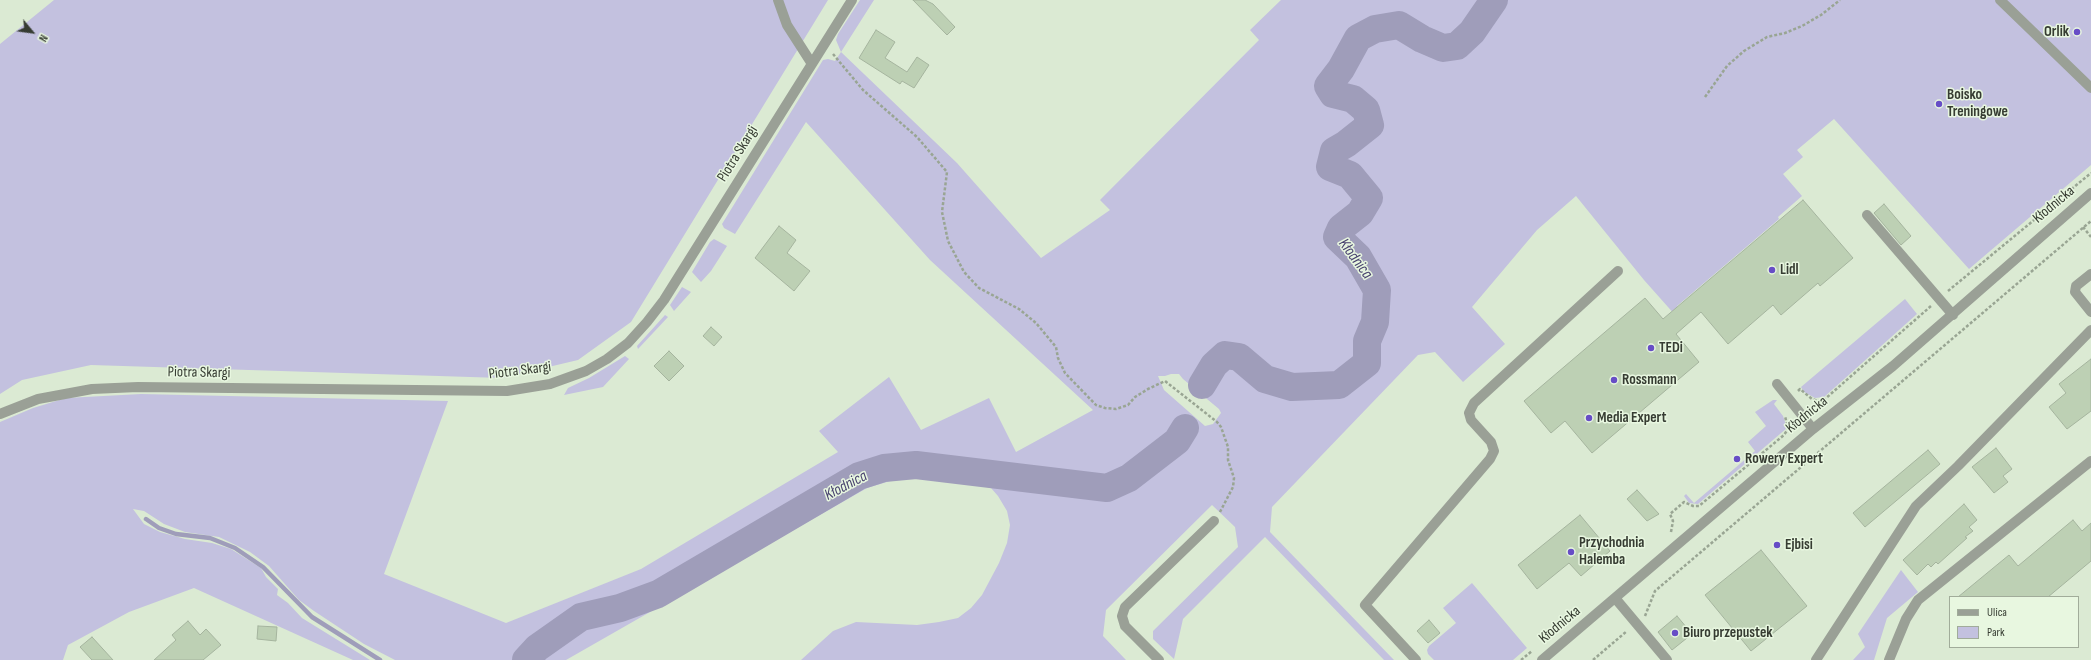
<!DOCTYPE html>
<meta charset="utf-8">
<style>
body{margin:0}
#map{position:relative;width:2091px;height:660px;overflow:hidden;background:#dbead3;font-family:"Sofia Sans Condensed",sans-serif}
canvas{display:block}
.legend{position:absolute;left:1949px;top:596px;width:130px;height:52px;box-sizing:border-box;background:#e8f7e0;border:1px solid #a1ac9a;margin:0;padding:5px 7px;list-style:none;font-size:12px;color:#363c32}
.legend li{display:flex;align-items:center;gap:8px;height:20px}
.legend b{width:20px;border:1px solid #a1ac9a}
.north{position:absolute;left:12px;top:12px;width:40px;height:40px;-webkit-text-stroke:3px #e8f7e0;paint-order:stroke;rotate:119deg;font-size:11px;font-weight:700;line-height:16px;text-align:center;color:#363c32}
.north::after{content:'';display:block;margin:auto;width:14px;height:18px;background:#363c32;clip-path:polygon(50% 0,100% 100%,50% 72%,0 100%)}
</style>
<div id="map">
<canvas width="2091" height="660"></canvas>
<ul class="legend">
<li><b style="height:5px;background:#9aa096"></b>Ulica</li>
<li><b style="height:11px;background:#c3c1df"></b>Park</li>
</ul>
<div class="north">N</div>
</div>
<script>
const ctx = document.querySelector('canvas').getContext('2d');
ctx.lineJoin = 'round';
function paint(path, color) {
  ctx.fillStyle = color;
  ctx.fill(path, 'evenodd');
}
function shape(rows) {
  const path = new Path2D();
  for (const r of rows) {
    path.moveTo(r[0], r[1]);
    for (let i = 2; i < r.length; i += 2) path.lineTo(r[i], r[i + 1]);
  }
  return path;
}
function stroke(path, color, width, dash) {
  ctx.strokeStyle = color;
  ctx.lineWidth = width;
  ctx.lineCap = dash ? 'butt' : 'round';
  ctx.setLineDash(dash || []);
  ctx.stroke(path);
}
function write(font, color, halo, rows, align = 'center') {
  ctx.font = font + ' "Sofia Sans Condensed",sans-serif';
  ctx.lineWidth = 3;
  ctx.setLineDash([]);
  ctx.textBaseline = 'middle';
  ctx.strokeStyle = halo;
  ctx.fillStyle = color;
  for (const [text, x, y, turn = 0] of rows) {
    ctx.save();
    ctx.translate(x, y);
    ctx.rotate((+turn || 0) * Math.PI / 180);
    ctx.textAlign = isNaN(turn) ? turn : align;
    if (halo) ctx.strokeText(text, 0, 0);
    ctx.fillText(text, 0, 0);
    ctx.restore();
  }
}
const green = shape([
 [54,0,828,0,631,322,578,360,502,378,91,365,22,380,0,394,0,44],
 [860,0,874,0,841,52,957,163,1041,258,1110,210,1100,200,1259,40,1250,30,1281,0,2091,0,2091,165,1969,269,1834,119,1797,150,1803,157,1783,174,1802,196,1778,217,1779,219,1677,306,1681,312,1676,316,1644,280,1576,196,1537,230,1472,307,1505,344,1463,382,1435,352,1418,355,1272,507,1270,532,1394,660,1384,660,1265,537,1183,619,1174,659,1153,639,1153,631,1238,547,1235,527,1212,505,1106,610,1103,636,1126,660,801,660,833,631,856,622,917,625,939,622,958,618,971,608,982,595,999,563,1007,543,1010,525,1007,511,998,496,991,488,973,483,929,476,900,478,867,488,566,660,395,660,364,644,314,611,299,600,269,566,250,552,219,537,185,532,164,524,144,511,133,509,144,524,160,532,185,539,212,543,231,549,261,568,266,577,278,589,277,595,288,603,302,618,370,660,353,660,194,588,129,612,68,645,63,660,0,660,0,422,33,408,66,398,141,394,448,401,384,574,506,623,641,569,838,452,819,431,889,377,921,430,989,398,1016,452,1093,410,930,260,806,122,735,234,724,228,722,224,823,60,828,59,835,61,841,52,836,40,838,34],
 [1171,374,1179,374,1183,379,1219,409,1221,413,1213,424,1205,426,1164,390,1158,376,1165,376],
 [714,239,727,246,711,271,701,282,692,272,710,242],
 [682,287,691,292,674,311,670,305],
 [1905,299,1917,314,1824,397,1815,398,1804,392,1801,387],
 [665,315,668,317,638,349,637,346],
 [625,356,629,359,603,387,564,395,568,388,589,378],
 [1773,400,1777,400,1774,404,1783,416,1787,428,1698,504,1689,503,1684,496,1686,494,1694,503,1755,451,1748,442,1766,426,1755,412],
 [1901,570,1918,592,1887,618,1874,660,1853,660,1865,647,1858,634],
 [1472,583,1527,648,1513,660,1434,660,1428,654,1427,650,1429,646,1456,623,1443,608]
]);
const stream = shape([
 [146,519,159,528,176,534,210,538,235,548,263,567,312,617,380,660]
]);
const river = shape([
 [1202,385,1214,365,1225,355,1239,357,1265,379,1292,387,1339,385,1367,363,1367,341,1375,322,1377,290,1358,257,1337,237,1341,228,1360,213,1369,198,1350,175,1330,167,1334,151,1346,144,1370,125,1366,110,1353,99,1333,94,1328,86,1341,69,1358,38,1375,29,1399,25,1422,39,1443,48,1457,46,1472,32,1494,0],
 [526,660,537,648,581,617,620,608,658,594,859,476,884,468,916,465,1107,488,1129,478,1177,441,1185,428]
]);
const building = shape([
 [913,0,925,0,933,4,955,27,947,35,913,0],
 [876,30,895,42,885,58,907,72,917,57,929,65,914,88,902,81,900,84,859,58,876,30],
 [1803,200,1853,258,1820,286,1818,283,1781,315,1773,305,1728,344,1701,312,1676,334,1699,362,1592,453,1565,421,1551,433,1524,401,1645,298,1663,319,1803,200],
 [1884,204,1911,236,1901,245,1874,213,1884,204],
 [779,226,796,240,787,253,810,271,794,291,755,258,779,226],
 [711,327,722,337,714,346,703,336,711,327],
 [669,351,684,366,669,381,654,366,669,351],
 [2091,359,2091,411,2067,429,2049,407,2066,393,2059,384,2091,359],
 [1996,448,2012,469,2003,476,2008,482,1994,493,1972,467,1996,448],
 [1928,450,1940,464,1865,527,1853,513,1928,450],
 [1637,490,1659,514,1647,521,1627,499,1637,490],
 [1964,504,1977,520,1969,527,1973,531,1965,537,1967,538,1938,564,1936,562,1931,567,1928,564,1917,575,1903,560,1964,504],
 [1580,515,1610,551,1581,576,1569,563,1537,589,1518,565,1580,515],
 [2073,520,2082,531,2091,523,2091,561,2048,597,1958,597,2009,555,2018,566,2073,520],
 [1761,550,1807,606,1751,651,1705,595,1761,550],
 [1677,616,1692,634,1672,650,1658,632,1677,616],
 [1429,620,1440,633,1428,643,1417,631,1429,620],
 [188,621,200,635,206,629,221,645,203,660,154,660,176,640,172,635,188,621],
 [258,626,277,627,276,641,257,639,258,626],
 [92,637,113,660,92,660,80,647,92,637]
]);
const path = shape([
 [833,54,863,90,917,137,947,172,942,212,948,241,964,272,979,288,1019,309,1036,323,1056,347,1058,358,1065,373,1096,405,1105,408,1116,409,1128,405,1135,397,1148,389,1165,381,1217,422,1221,427,1228,447,1228,460,1234,478,1233,487,1220,512],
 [1705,97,1727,66,1744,51,1767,37,1785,33,1802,26,1821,15,1840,0],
 [2083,227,2091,237],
 [1948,291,2091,173],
 [1798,391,1800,389,1812,399,1818,401,1825,399,1931,306],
 [1671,532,1673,521,1670,514,1684,502,1693,506,1699,506,1784,435,1788,429,1785,416],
 [1645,616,1655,591,2091,221],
 [1521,660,1532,651],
 [1593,660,1627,631]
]);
const minor = shape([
 [778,0,787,25,812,64],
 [2000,0,2091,88],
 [1867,215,1953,315],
 [2091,274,2076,286,2075,292,2091,312],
 [1777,384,1813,429],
 [0,414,38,399,92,389,138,387,507,391,550,384,586,371,607,359,628,343,647,322,664,300,852,0],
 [1615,598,1667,660],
 [1159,660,1125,626,1122,616,1125,607,1214,521],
 [1416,660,1365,605,1490,459,1494,451,1491,442,1471,420,1469,413,1474,403,1618,271],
 [1542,660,1813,429,1893,366,2091,193],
 [1816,660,1916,506,1958,466,2091,330],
 [1889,660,1906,619,1918,600,2091,461]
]);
const markers = [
 [2077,32,4,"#674dc6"],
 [1939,104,4,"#674dc6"],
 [1772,270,4,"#674dc6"],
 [1651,348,4,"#674dc6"],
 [1614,380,4,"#674dc6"],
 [1589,418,4,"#674dc6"],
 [1737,459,4,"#674dc6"],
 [1777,545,4,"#674dc6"],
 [1571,552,4,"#674dc6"],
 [1675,633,4,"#674dc6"]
];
const poiNames = [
 ["Orlik",2069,32,"right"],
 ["Boisko",1947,95],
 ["Treningowe",1947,112],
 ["Lidl",1780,270],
 ["TEDi",1659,348],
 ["Rossmann",1622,380],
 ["Media Expert",1597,418],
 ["Rowery Expert",1745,459],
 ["Przychodnia",1579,543],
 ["Halemba",1579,560],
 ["Ejbisi",1785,545],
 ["Biuro przepustek",1683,633]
];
const streetNames = [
 ["Piotra Skargi",738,154,-58],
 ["Kłodnicka",2054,205,-40],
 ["Piotra Skargi",520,371,-7],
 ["Piotra Skargi",199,373,1],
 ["Kłodnicka",1807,415,-39],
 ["Kłodnicka",1560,625,-40]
];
const waterNames = [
 ["Kłodnica",1355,259,53],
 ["Kłodnica",846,486,-28]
];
paint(green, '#c3c1df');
stroke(stream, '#9f9dba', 4.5);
stroke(river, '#9f9dba', 28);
paint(building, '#bdd0b4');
stroke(building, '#a5b49e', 1);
stroke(path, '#99a593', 2.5, [3, 2]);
stroke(minor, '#9aa096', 10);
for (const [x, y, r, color] of markers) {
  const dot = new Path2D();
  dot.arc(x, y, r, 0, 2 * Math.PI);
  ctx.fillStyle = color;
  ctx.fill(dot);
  stroke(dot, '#e8f7e0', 1.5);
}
write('bold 15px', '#363c32', '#e8f7e0', poiNames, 'left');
write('15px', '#363c32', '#e8f7e0', streetNames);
write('italic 16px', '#48426e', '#e8f7e0', waterNames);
</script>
